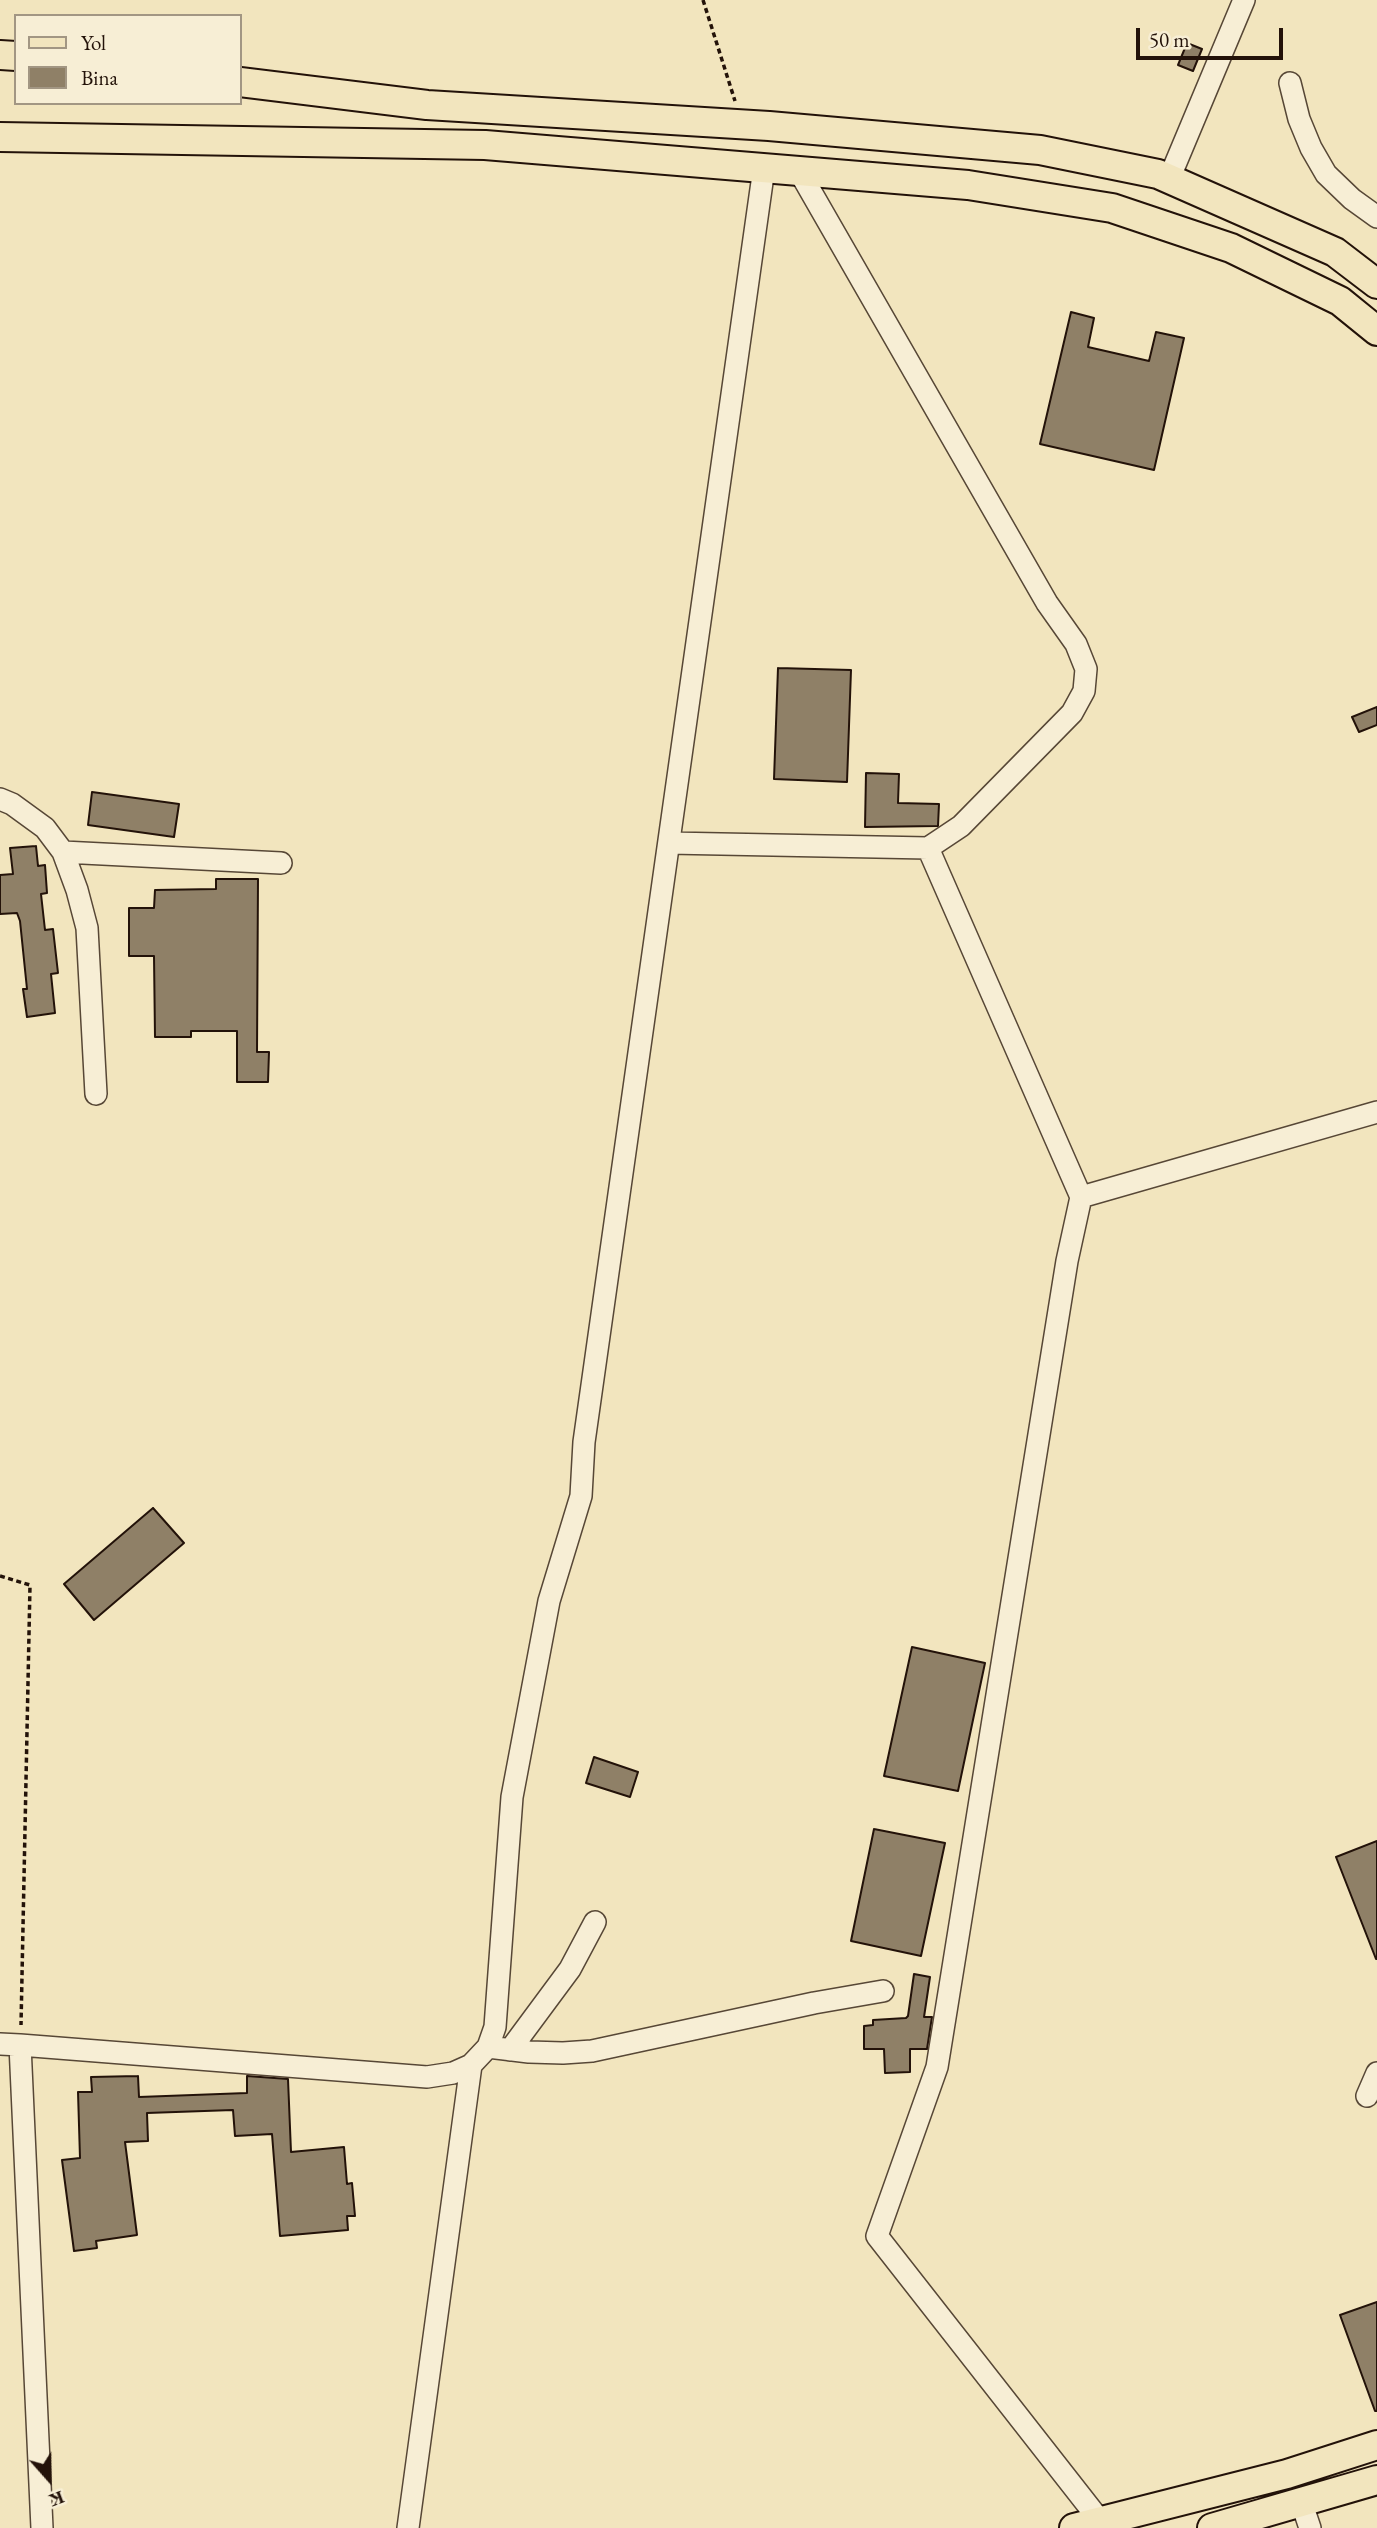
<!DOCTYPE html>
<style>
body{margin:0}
#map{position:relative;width:1377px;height:2528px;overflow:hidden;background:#f2e5be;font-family:"EB Garamond",serif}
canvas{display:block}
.legend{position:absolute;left:14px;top:14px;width:228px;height:91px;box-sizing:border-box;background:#f7eed5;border:2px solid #a29683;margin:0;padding:9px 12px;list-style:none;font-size:21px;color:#231209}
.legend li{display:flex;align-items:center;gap:14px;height:35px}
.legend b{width:35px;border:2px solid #a29683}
.north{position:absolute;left:14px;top:2444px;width:70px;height:70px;-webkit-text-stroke:5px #f7eed5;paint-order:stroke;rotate:159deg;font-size:19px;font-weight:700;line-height:28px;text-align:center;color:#231209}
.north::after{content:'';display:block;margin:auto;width:24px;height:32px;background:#231209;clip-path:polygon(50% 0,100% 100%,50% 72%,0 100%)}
.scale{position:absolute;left:1136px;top:28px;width:147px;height:32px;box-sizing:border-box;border:4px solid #231209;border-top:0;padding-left:9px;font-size:21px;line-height:24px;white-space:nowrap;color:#231209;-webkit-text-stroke:5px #f7eed5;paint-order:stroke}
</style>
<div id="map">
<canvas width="1377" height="2528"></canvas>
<ul class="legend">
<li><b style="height:9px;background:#f2e5be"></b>Yol</li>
<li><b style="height:19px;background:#8f8067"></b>Bina</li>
</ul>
<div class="north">K</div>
<div class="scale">50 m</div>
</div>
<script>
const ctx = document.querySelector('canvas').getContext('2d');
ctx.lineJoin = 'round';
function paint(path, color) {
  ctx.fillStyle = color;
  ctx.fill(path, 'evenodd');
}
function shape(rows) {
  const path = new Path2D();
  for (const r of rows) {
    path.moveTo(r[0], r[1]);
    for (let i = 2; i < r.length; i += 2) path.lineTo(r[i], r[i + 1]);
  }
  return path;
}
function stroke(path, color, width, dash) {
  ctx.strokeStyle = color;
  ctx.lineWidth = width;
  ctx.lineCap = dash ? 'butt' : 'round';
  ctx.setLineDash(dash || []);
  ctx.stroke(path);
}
const building = shape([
 [1187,43,1202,49,1193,71,1178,65,1187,43],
 [1071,312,1094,318,1088,347,1149,361,1156,332,1184,338,1154,470,1040,444,1071,312],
 [778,668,851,670,847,782,774,779,778,668],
 [1377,707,1377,725,1359,732,1352,717,1377,707],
 [866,773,899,774,898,803,939,804,938,826,865,827,866,773],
 [92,792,179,804,174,837,88,825,92,792],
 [36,846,38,866,45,865,47,893,41,894,45,930,53,929,58,973,51,974,55,1013,27,1017,23,989,27,989,20,921,17,913,0,914,0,875,13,874,10,848,36,846],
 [216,879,258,879,257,1052,269,1052,268,1082,237,1082,237,1031,191,1031,191,1037,155,1037,154,956,129,956,129,908,154,908,155,890,216,889,216,879],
 [153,1508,184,1543,94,1620,64,1584,153,1508],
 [912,1647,985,1663,958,1791,884,1776,912,1647],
 [594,1757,638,1772,630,1797,586,1783,594,1757],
 [874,1829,945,1843,921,1956,851,1941,874,1829],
 [1377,1841,1377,1959,1376,1959,1336,1857,1377,1841],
 [914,1974,930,1977,924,2017,932,2017,927,2049,910,2049,910,2072,885,2073,884,2049,864,2049,864,2026,873,2025,873,2020,906,2018,908,2016,914,1974],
 [138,2076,139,2097,247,2093,247,2076,288,2079,291,2152,344,2147,347,2184,352,2183,355,2216,347,2216,348,2230,280,2236,272,2134,235,2136,233,2110,147,2113,148,2141,125,2142,137,2235,96,2241,97,2248,74,2251,62,2160,80,2158,78,2092,92,2092,91,2077,138,2076],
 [1377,2302,1377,2411,1375,2411,1340,2315,1377,2302]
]);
const path = shape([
 [703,0,735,101],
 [0,1576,30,1585,21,2025]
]);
const minor = shape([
 [1290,83,1299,119,1311,148,1326,174,1352,199,1377,217],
 [1169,179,1244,0],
 [0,799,12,804,45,828,63,852,77,890,87,928,96,1094],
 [669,843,928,848,961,826,1072,713,1084,691,1086,669,1076,644,1047,603,799,171],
 [928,848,1081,1197,1067,1261,937,2067,877,2236,1101,2522],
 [63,852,281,863],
 [1081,1197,1377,1112],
 [0,2044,20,2045,42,2528],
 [20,2045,427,2077,453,2073,471,2065,488,2047,495,2027,512,1797,549,1601,581,1496,584,1442,764,168],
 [488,2047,529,2052,563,2053,592,2051,814,2003,883,1991],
 [510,2050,570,1969,595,1922],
 [1367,2096,1377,2073],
 [1306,2516,1310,2528],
 [408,2528,471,2065]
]);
const major = shape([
 [0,55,16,56],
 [240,82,427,105,769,126,1040,150,1158,174,1335,252,1377,284],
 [0,137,485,145,968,185,1112,208,1231,248,1340,301,1377,331],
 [1074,2528,1287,2474,1377,2445],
 [1212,2528,1377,2480]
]);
paint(building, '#8f8067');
stroke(building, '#231209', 2);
stroke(minor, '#574736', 24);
stroke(major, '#231209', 32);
stroke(path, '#231209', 3.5, [5, 3.5]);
stroke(minor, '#f7eed5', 21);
stroke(major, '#f2e5be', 28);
</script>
